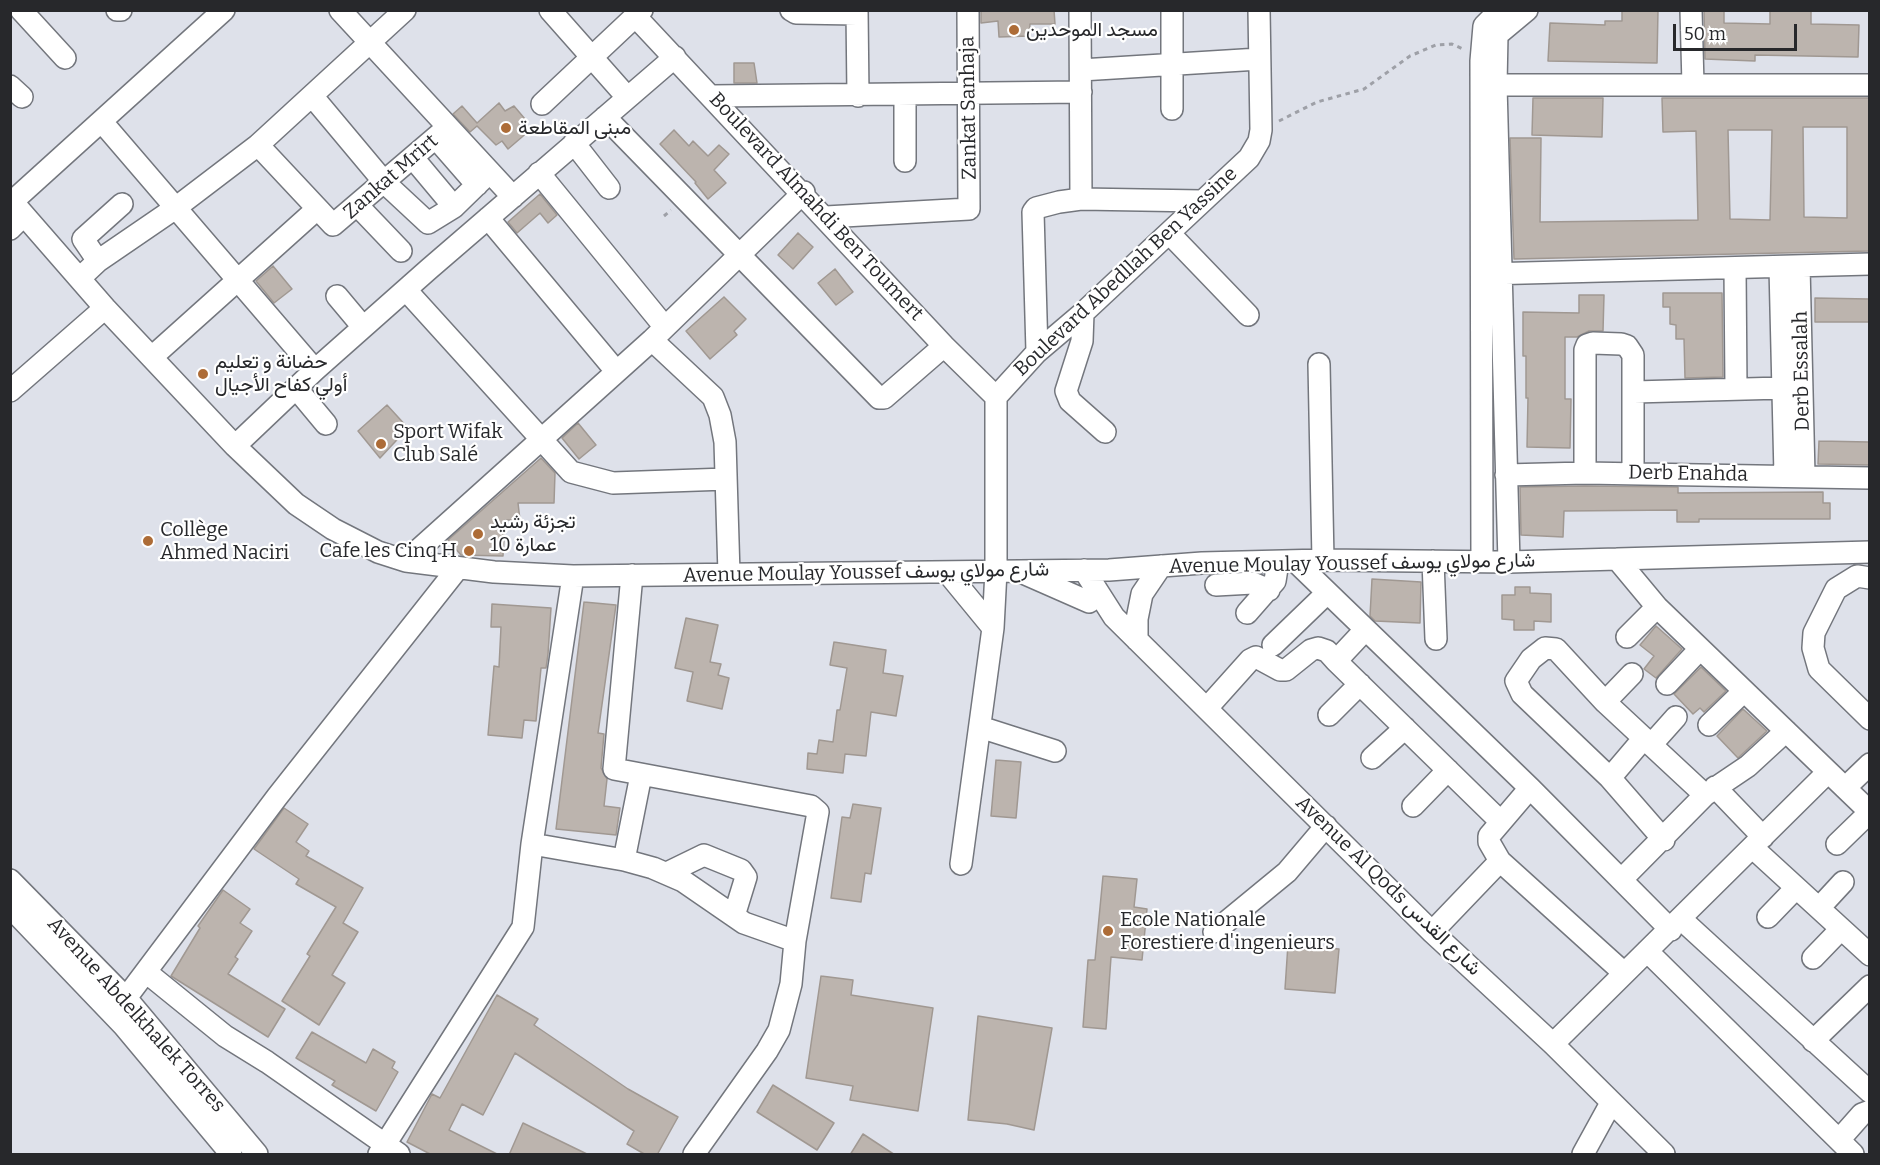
<!DOCTYPE html>
<meta charset="utf-8">
<style>
body{margin:0}
#map{position:relative;width:1880px;height:1165px;overflow:hidden;background:#dee1ea;font-family:Bitter,serif}
canvas{display:block}
.frame{position:absolute;inset:0;border:12px solid #27282b;pointer-events:none}
.scale{position:absolute;left:1673px;top:24px;width:124px;height:27px;box-sizing:border-box;border:3px solid #27282b;border-top:0;padding-left:8px;font-size:18px;line-height:21px;white-space:nowrap;color:#27282b;-webkit-text-stroke:4px #fff;paint-order:stroke}
</style>
<div id="map">
<canvas width="1880" height="1165"></canvas>
<div class="frame"></div>
<div class="scale">50 m</div>
</div>
<script>
const ctx = document.querySelector('canvas').getContext('2d');
ctx.lineJoin = 'round';
function paint(path, color) {
  ctx.fillStyle = color;
  ctx.fill(path, 'evenodd');
}
function shape(rows) {
  const path = new Path2D();
  for (const r of rows) {
    path.moveTo(r[0], r[1]);
    for (let i = 2; i < r.length; i += 2) path.lineTo(r[i], r[i + 1]);
  }
  return path;
}
function stroke(path, color, width, dash) {
  ctx.strokeStyle = color;
  ctx.lineWidth = width;
  ctx.lineCap = dash ? 'butt' : 'round';
  ctx.setLineDash(dash || []);
  ctx.stroke(path);
}
function write(font, color, halo, rows, align = 'center') {
  ctx.font = font + ' Bitter,Vazirmatn,serif';
  ctx.lineWidth = 4.5;
  ctx.setLineDash([]);
  ctx.textBaseline = 'middle';
  ctx.strokeStyle = halo;
  ctx.fillStyle = color;
  for (const [text, x, y, turn = 0] of rows) {
    ctx.save();
    ctx.translate(x, y);
    ctx.rotate((+turn || 0) * Math.PI / 180);
    ctx.textAlign = isNaN(turn) ? turn : align;
    if (halo) ctx.strokeText(text, 0, 0);
    ctx.fillText(text, 0, 0);
    ctx.restore();
  }
}
const building = shape([
 [981,10,1054,10,1055,24,1030,24,1029,36,999,37,998,21,981,23,981,10],
 [1622,10,1658,10,1657,63,1548,61,1550,23,1605,25,1605,21,1622,21,1622,10],
 [1704,10,1724,10,1724,23,1770,24,1770,10,1811,10,1811,24,1859,25,1858,57,1755,55,1755,61,1705,59,1704,10],
 [734,63,754,63,757,83,734,83,734,63],
 [1533,98,1603,98,1602,137,1532,135,1533,98],
 [1662,98,1869,98,1869,251,1514,259,1510,138,1541,138,1540,222,1698,220,1696,131,1663,132,1662,98],
 [1803,127,1847,127,1847,218,1804,217,1803,127],
 [1728,130,1772,130,1770,220,1730,219,1728,130],
 [499,103,505,111,514,106,525,119,522,125,529,131,508,149,502,141,496,145,477,126,470,132,453,114,462,106,477,123,499,103],
 [674,130,689,146,693,141,708,156,719,145,729,154,714,170,726,183,708,199,695,183,696,182,660,144,674,130],
 [540,194,557,215,548,223,540,213,517,233,508,222,540,194],
 [798,233,813,247,793,269,778,255,798,233],
 [273,266,292,289,274,303,256,281,273,266],
 [835,269,853,292,836,305,818,283,835,269],
 [1663,293,1722,293,1723,377,1685,378,1684,339,1676,339,1676,325,1670,324,1670,307,1663,307,1663,293],
 [1579,295,1604,295,1603,331,1589,331,1577,337,1565,337,1565,399,1571,399,1570,448,1527,447,1528,398,1526,398,1526,356,1523,356,1523,312,1579,313,1579,295],
 [724,297,746,319,734,331,737,335,710,359,686,331,724,297],
 [1815,298,1869,299,1869,322,1815,322,1815,298],
 [387,405,408,428,380,458,358,431,387,405],
 [578,423,596,445,579,459,562,438,578,423],
 [1819,441,1869,442,1869,465,1818,464,1819,441],
 [541,458,555,473,554,503,518,503,520,520,505,520,503,556,461,555,448,540,541,458],
 [1585,486,1678,487,1678,493,1823,492,1823,503,1830,503,1830,519,1699,519,1699,522,1677,522,1677,510,1564,511,1563,537,1521,535,1520,487,1585,486],
 [1372,579,1421,582,1420,623,1375,621,1370,616,1372,579],
 [1515,587,1530,587,1530,593,1551,594,1551,622,1534,621,1534,630,1514,630,1514,620,1502,619,1502,595,1515,595,1515,587],
 [584,602,616,605,598,733,604,734,601,768,607,779,604,806,620,808,616,835,556,829,584,602],
 [492,604,551,608,548,654,546,668,541,668,536,721,524,720,522,738,488,735,494,666,499,667,501,627,491,627,492,604],
 [686,618,718,625,710,662,721,664,718,675,729,678,722,709,687,701,693,672,675,668,686,618],
 [1656,626,1682,649,1656,678,1644,669,1654,656,1640,645,1656,626],
 [834,642,886,650,883,673,903,676,896,716,871,712,866,756,845,754,843,773,807,769,808,753,817,754,819,740,833,742,837,710,840,710,847,668,830,665,834,642],
 [1701,667,1726,691,1704,712,1700,708,1693,714,1674,694,1701,667],
 [1743,709,1767,731,1738,758,1717,736,1743,709],
 [996,760,1021,762,1016,818,991,816,996,760],
 [853,804,881,808,871,874,865,873,861,902,831,898,842,817,850,818,853,804],
 [284,808,308,824,296,842,309,851,306,856,363,888,343,923,358,932,332,975,345,983,319,1025,282,1001,310,956,307,954,336,907,296,884,299,879,254,849,284,808],
 [1103,876,1137,879,1134,907,1147,909,1142,960,1111,957,1106,1029,1083,1027,1088,960,1095,960,1103,876],
 [223,890,250,909,240,923,252,931,235,957,238,959,228,974,285,1009,268,1037,171,976,200,928,198,926,223,890],
 [1288,944,1339,949,1335,993,1285,989,1288,944],
 [821,976,853,980,851,995,933,1008,918,1111,850,1100,853,1086,806,1078,821,976],
 [497,995,538,1019,534,1025,628,1089,678,1117,657,1155,646,1155,627,1144,634,1131,515,1053,483,1115,462,1104,449,1130,499,1155,432,1155,407,1142,432,1094,440,1098,497,995],
 [978,1016,1052,1028,1034,1130,1007,1124,968,1120,978,1016],
 [312,1032,366,1063,373,1049,395,1062,392,1068,398,1072,376,1111,332,1085,335,1081,296,1058,312,1032],
 [773,1085,834,1123,817,1150,757,1112,773,1085],
 [523,1123,589,1155,509,1155,523,1123],
 [863,1134,895,1155,850,1155,863,1134]
]);
const path = shape([
 [1279,121,1317,102,1364,89,1410,56,1436,45,1452,44,1465,50],
 [664,216,671,210]
]);
const minor = shape([
 [21,10,65,58],
 [117,10,121,10],
 [340,10,513,197],
 [550,10,627,97],
 [791,10,796,13,857,14],
 [857,10,858,96],
 [1691,10,1693,85],
 [636,17,944,346,996,397],
 [1081,70,1259,59],
 [1496,85,1870,85],
 [10,86,22,97],
 [905,94,905,161],
 [712,96,1081,92],
 [313,97,385,183,428,223,454,207,490,172],
 [542,104,642,10],
 [1172,109,1172,10],
 [605,117,879,398,884,398,944,346],
 [102,122,315,370],
 [436,138,477,185],
 [574,143,609,188],
 [258,145,333,225,448,127],
 [413,158,454,207],
 [539,173,664,326],
 [10,199,105,308,235,446,296,504,333,529,378,552,406,561,494,572,573,576,1109,570,1202,563,1323,560,1509,562,1870,552],
 [1081,199,1202,201],
 [13,201,224,10],
 [358,206,401,251],
 [826,217,969,209,968,10],
 [488,218,616,371],
 [10,229,24,215],
 [1169,233,1248,315],
 [98,261,83,239,122,204],
 [1799,266,1804,475],
 [1780,267,1785,475],
 [1735,268,1736,389],
 [1486,274,1870,264],
 [80,278,98,261,174,209,258,145,405,10],
 [406,290,571,472,613,483,726,479],
 [337,296,363,327],
 [1083,313,1082,341,1066,391,1070,401,1105,432],
 [652,340,713,397,720,415,725,442,729,574],
 [1037,352,1033,212,1036,208,1059,202,1081,199,1080,10],
 [152,357,317,209],
 [1319,364,1323,560],
 [296,388,326,424],
 [10,391,105,308],
 [1634,392,1782,388],
 [235,446,315,370,429,269,675,57],
 [1585,473,1585,350,1587,345,1593,343,1621,344,1627,346,1633,355,1633,474],
 [1506,475,1585,473,1870,478],
 [1617,559,1657,607,1870,812],
 [406,561,652,340,804,192],
 [1433,561,1436,639],
 [1482,561,1481,61,1484,26,1500,10],
 [1296,562,1530,788,1671,930],
 [1509,562,1496,85,1497,35,1527,10],
 [1084,570,1114,617,1432,932,1553,1044,1664,1154],
 [947,572,993,628],
 [1023,573,1089,602],
 [632,575,614,769,811,806,818,812,795,941,791,984,779,1030,767,1051,694,1154],
 [1870,578,1857,576,1836,589,1814,633,1813,648,1819,669,1870,719],
 [1216,585,1253,583,1269,590],
 [1247,613,1275,581,1278,562],
 [1365,630,1336,661,1500,821],
 [1627,637,1657,607],
 [1137,640,1137,619,1142,594,1161,566],
 [1273,645,1327,593],
 [1667,684,1700,649],
 [1605,702,1632,674],
 [1207,708,1250,660,1256,657,1280,670,1286,670,1311,650,1318,648,1327,651,1336,661],
 [1329,715,1360,684],
 [1709,725,1744,691],
 [980,727,1055,751],
 [1651,745,1676,717],
 [1372,758,1405,728],
 [1610,778,1644,738],
 [1715,787,1763,837],
 [1845,788,1870,764],
 [1413,806,1448,770],
 [1664,840,1610,778,1522,694,1516,681,1531,659,1545,648,1556,649,1605,702,1705,795],
 [532,844,624,860,653,868,683,881,744,923,795,941],
 [1837,844,1870,812],
 [1753,848,1870,955],
 [624,860,641,775],
 [1500,861,1624,973],
 [961,864,993,628,996,571,996,397,1037,352,1083,313,1249,158,1259,141,1261,130,1259,10],
 [667,873,704,855,741,870,746,877,734,916],
 [1622,879,1705,795,1748,766,1786,731],
 [10,880,126,998,257,1154],
 [10,907,124,1026,231,1154],
 [1819,908,1843,882],
 [1768,917,1796,888],
 [1681,919,1870,1092],
 [1214,932,1287,872,1326,826],
 [1432,932,1500,861,1489,842,1489,836,1530,788],
 [1647,951,1853,1154],
 [1813,958,1841,929],
 [146,972,225,1036,267,1062,399,1154],
 [126,998,277,797,458,568],
 [1813,1041,1870,986],
 [1553,1044,1828,772],
 [1839,1140,1862,1114,1870,1111],
 [379,1154,523,927,532,844,573,576],
 [1583,1154,1611,1103]
]);
const markers = [
 [1014,30,6,"#ad6c37"],
 [506,128,6,"#ad6c37"],
 [203,374,6,"#ad6c37"],
 [381,444,6,"#ad6c37"],
 [478,534,6,"#ad6c37"],
 [148,541,6,"#ad6c37"],
 [469,551,6,"#ad6c37"],
 [1108,931,6,"#ad6c37"]
];
const poiNames = [
 ["مسجد الموحدين",1026,30],
 ["مبنى المقاطعة",518,128],
 ["حضانة و تعليم",215,362],
 ["أولي كفاح الأجيال",215,385],
 ["Sport Wifak",393,432],
 ["Club Salé",393,455],
 ["تجزئة رشيد",490,522],
 ["عمارة 10",490,545],
 ["Collège",160,530],
 ["Ahmed Naciri",160,553],
 ["Cafe les Cinq H",457,551,"right"],
 ["Ecole Nationale",1120,920],
 ["Forestiere d'ingenieurs",1120,943]
];
const streetNames = [
 ["Zankat Sanhaja",969,108,-91],
 ["Zankat Mrirt",391,177,-41],
 ["Boulevard Almahdi Ben Toumert",816,207,47],
 ["Boulevard Abedllah Ben Yassine",1126,272,-43],
 ["Derb Essalah",1802,371,-91],
 ["Derb Enahda",1688,474,1],
 ["Avenue Moulay Youssef شارع مولاي يوسف",1352,564,-1],
 ["Avenue Moulay Youssef شارع مولاي يوسف",866,573,-1],
 ["Avenue Al Qods شارع القدس",1388,886,44],
 ["Avenue Abdelkhalek Torres",136,1015,48]
];
paint(building, '#bcb4ae');
stroke(building, '#a09892', 1.5);
stroke(minor, '#73767d', 24);
stroke(path, '#9ea0a7', 3, [4.5, 4.5]);
stroke(minor, '#fff', 21);
for (const [x, y, r, color] of markers) {
  const dot = new Path2D();
  dot.arc(x, y, r, 0, 2 * Math.PI);
  ctx.fillStyle = color;
  ctx.fill(dot);
  stroke(dot, '#fff', 2);
}
write('20px', '#27282b', '#fff', poiNames, 'left');
write('20px', '#27282b', '#fff', streetNames);
</script>
